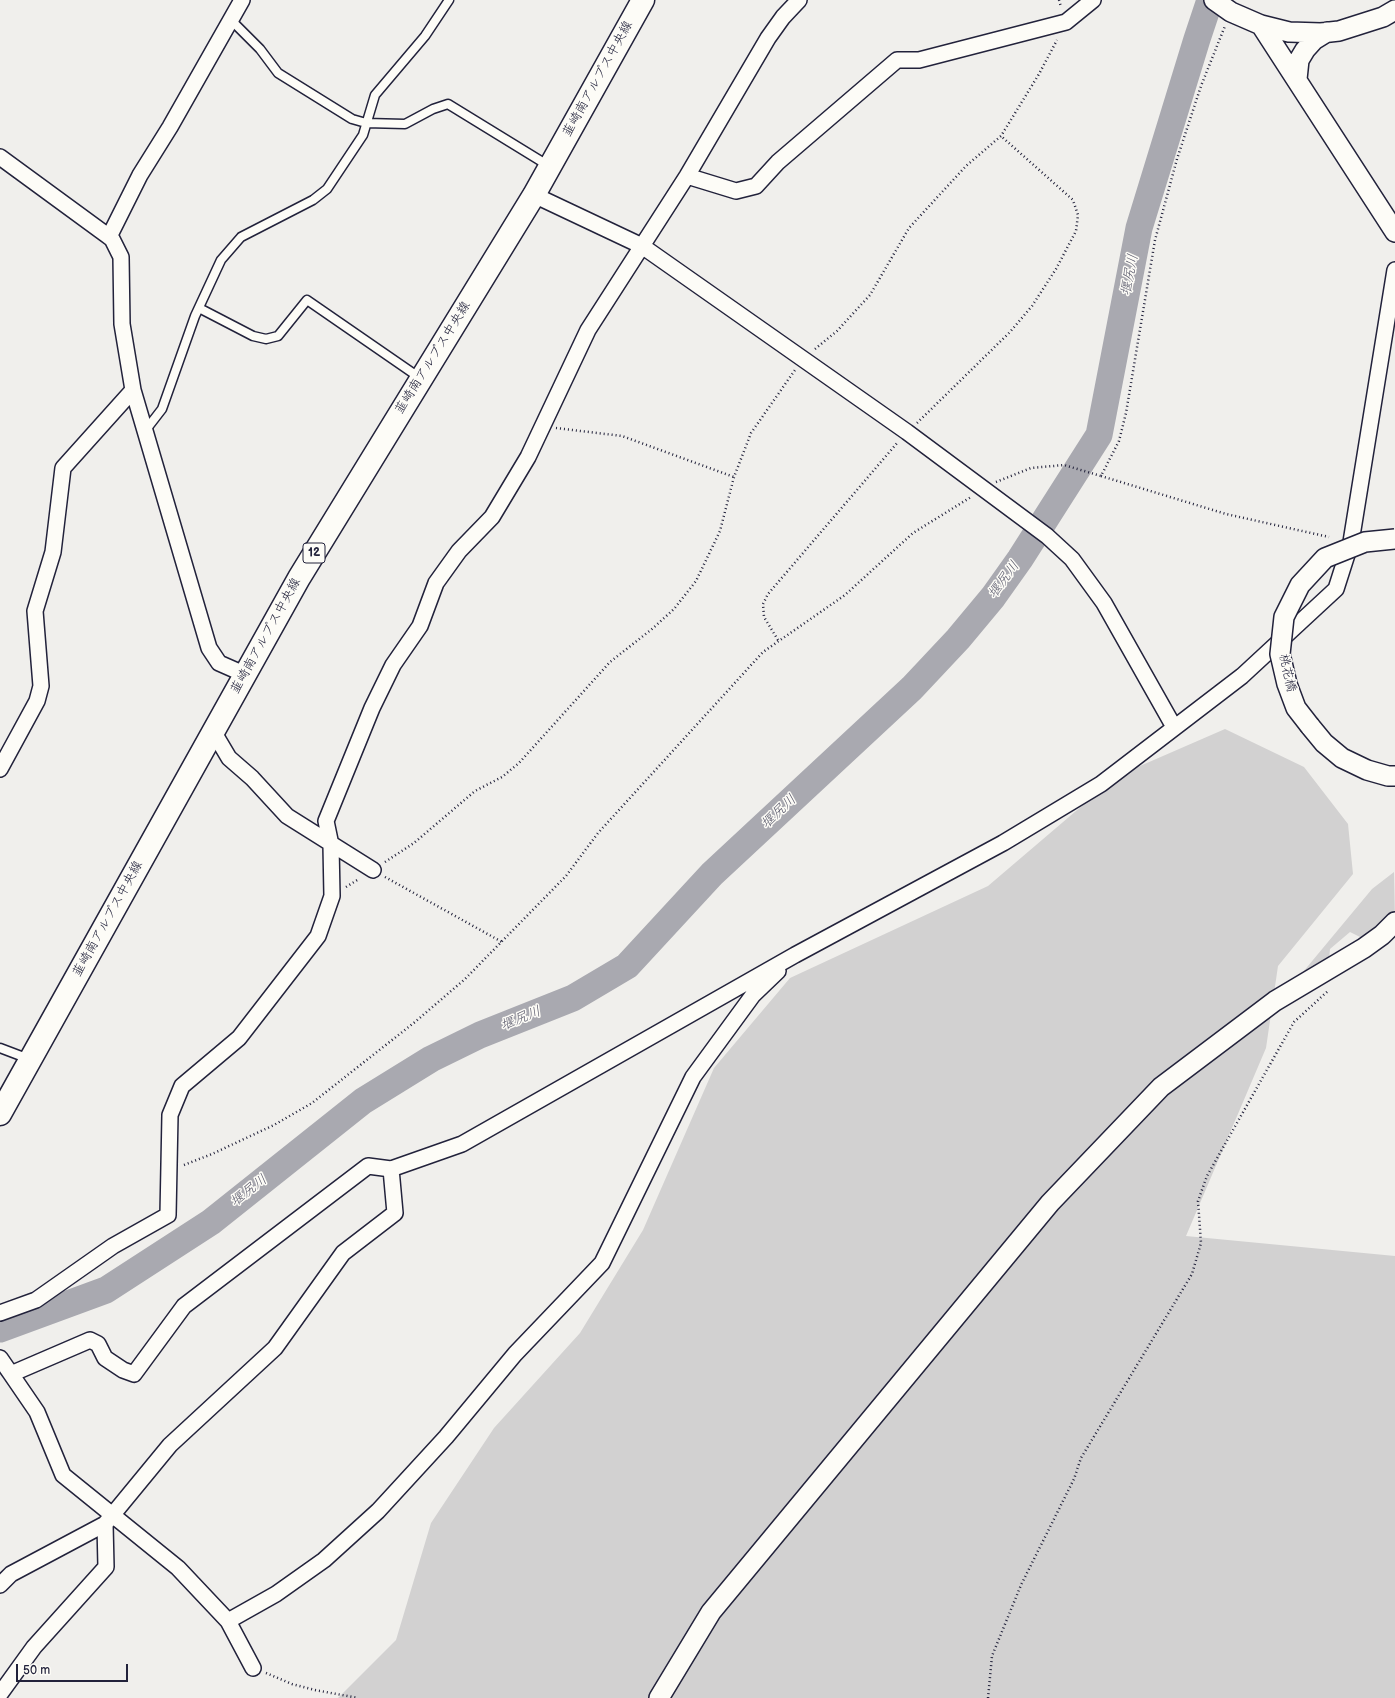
<!DOCTYPE html>
<meta charset="utf-8">
<style>
body{margin:0}
#map{position:relative;width:1395px;height:1698px;overflow:hidden;background:#f0efec;font-family:"Balsamiq Sans",sans-serif}
canvas{display:block}
.scale{position:absolute;left:16px;top:1664px;width:112px;height:18px;box-sizing:border-box;border:2px solid #22223b;border-top:0;padding-left:5px;font-size:12px;line-height:14px;white-space:nowrap;color:#22223b;-webkit-text-stroke:3px #fdfcf7;paint-order:stroke}
</style>
<div id="map">
<canvas width="1395" height="1698"></canvas>
<div class="scale">50 m</div>
</div>
<script>
const ctx = document.querySelector('canvas').getContext('2d');
ctx.lineJoin = 'round';
function paint(path, color) {
  ctx.fillStyle = color;
  ctx.fill(path, 'evenodd');
}
function shape(rows) {
  const path = new Path2D();
  for (const r of rows) {
    path.moveTo(r[0], r[1]);
    for (let i = 2; i < r.length; i += 2) path.lineTo(r[i], r[i + 1]);
  }
  return path;
}
function stroke(path, color, width, dash) {
  ctx.strokeStyle = color;
  ctx.lineWidth = width;
  ctx.lineCap = dash ? 'butt' : 'round';
  ctx.setLineDash(dash || []);
  ctx.stroke(path);
}
function write(font, color, halo, rows, align = 'center') {
  ctx.font = font + ' "Balsamiq Sans","Klee One",sans-serif';
  ctx.lineWidth = 3;
  ctx.setLineDash([]);
  ctx.textBaseline = 'middle';
  ctx.strokeStyle = halo;
  ctx.fillStyle = color;
  for (const [text, x, y, turn = 0] of rows) {
    ctx.save();
    ctx.translate(x, y);
    ctx.rotate((+turn || 0) * Math.PI / 180);
    ctx.textAlign = isNaN(turn) ? turn : align;
    if (halo) ctx.strokeText(text, 0, 0);
    ctx.fillText(text, 0, 0);
    ctx.restore();
  }
}
const green = shape([
 [1225,729,1304,767,1348,824,1353,874,1278,966,1266,1048,1186,1236,1395,1256,1395,1698,338,1698,396,1640,431,1523,494,1428,580,1333,643,1230,714,1068,790,978,988,886,1117,776],
 [1394,872,1395,922,1372,943,1350,932,1330,949,1329,959,1303,972,1372,889]
]);
const river = shape([
 [0,1329,106,1290,211,1222,363,1101,431,1059,480,1035,573,998,627,966,712,874,912,688,958,639,993,597,1020,559,1099,435,1139,228,1197,39,1210,0]
]);
const path = shape([
 [1059,0,1061,7],
 [815,349,837,331,870,295,909,228,966,166,1001,136,1039,74,1057,40],
 [917,423,1010,332,1032,306,1056,269,1076,231,1078,215,1073,200,1001,136],
 [556,428,622,436,734,477],
 [1101,476,1226,514,1329,537],
 [996,482,1031,468,1064,465,1101,476,1119,441,1126,413,1155,240,1177,159,1201,86,1225,26],
 [778,640,764,617,763,604,768,594,898,442],
 [385,862,414,843,475,791,502,777,519,763,610,662,652,629,674,609,696,581,720,531,734,477,751,433,795,370],
 [385,877,502,942],
 [346,887,359,879],
 [184,1165,212,1154,274,1125,312,1103,415,1022,465,979,566,876,598,833,763,652,845,595,913,533,971,497],
 [266,1673,292,1684,315,1690,358,1698],
 [988,1698,992,1656,1021,1585,1074,1479,1081,1458,1192,1274,1201,1243,1198,1201,1207,1176,1294,1022,1329,990]
]);
const service = shape([
 [231,20,260,49,278,73,352,119,366,123,405,124,433,109,448,104,549,166],
 [199,308,253,336,266,339,278,336,307,300,420,378],
 [145,431,162,409,195,316,221,260,241,237,313,200,327,189,363,135,375,95,425,36,449,0],
 [0,1048,29,1059]
]);
const minor = shape([
 [0,157,112,239,121,257,122,324,133,390,209,648,219,663,244,674],
 [687,176,736,191,756,186,778,162,897,60,919,60,1066,22,1093,0],
 [534,195,642,246,907,432,1047,536,1072,559,1104,603,1174,727],
 [109,237,140,175,170,127,242,0],
 [213,731,229,758,252,778,287,816,373,870],
 [0,769,37,701,41,686,35,611,53,552,63,468,133,390],
 [0,1313,36,1300,113,1246,168,1215,170,1115,182,1086,239,1038,318,936,332,896,331,845,326,821,372,708,393,665,420,626,436,583,459,551,492,517,528,457,588,330,687,176,768,38,783,17,799,0],
 [0,1358,11,1374,90,1340,98,1344,105,1358,123,1370,134,1374,184,1306,368,1166,391,1169,462,1144,795,955,1003,843,1101,784,1242,676,1336,589,1351,542,1395,270],
 [11,1374,37,1412,63,1475,178,1568,228,1621,253,1668],
 [0,1585,11,1574,105,1524,170,1445,275,1348,343,1253,395,1213,391,1169],
 [228,1621,276,1594,324,1560,378,1511,446,1437,515,1354,602,1263,693,1077,753,995,778,971],
 [0,1694,34,1647,106,1567,105,1524]
]);
const tertiary = shape([
 [1214,0,1231,12,1261,25,1289,32,1321,33,1339,31,1383,17,1395,10],
 [1261,25,1395,232],
 [1297,79,1299,60,1305,50,1314,40,1327,32],
 [1310,726,1324,743,1342,758,1367,770,1388,776,1395,776],
 [659,1698,711,1612,1050,1203,1161,1087,1275,1001,1364,948,1382,935,1395,922]
]);
const primary = shape([
 [0,1114,299,578,534,195,643,0]
]);
const tertiaryBridge = shape([
 [1310,726,1296,708,1287,684,1280,654,1284,617,1300,585,1325,558,1365,542,1395,539]
]);
const shields = [
 [314,553,22]
];
const shieldNames = [
 ["12",314,553]
];
const streetNames = [
 ["韮崎南アルプス中央線",598,79,-61],
 ["韮崎南アルプス中央線",433,358,-58],
 ["韮崎南アルプス中央線",266,636,-61],
 ["桃花橋",1287,673,77],
 ["韮崎南アルプス中央線",108,919,-61]
];
const waterNames = [
 ["堰尻川",1130,275,-79],
 ["堰尻川",1004,580,-53],
 ["堰尻川",779,812,-43],
 ["堰尻川",521,1019,-22],
 ["堰尻川",249,1191,-38]
];
paint(green, '#d2d1d1');
stroke(river, '#a9a9b0', 27);
stroke(service, '#22223b', 11);
stroke(minor, '#22223b', 18);
stroke(tertiary, '#22223b', 22);
stroke(primary, '#22223b', 25);
stroke(path, '#22223b', 2.5, [1, 3]);
stroke(service, '#fdfcf7', 8);
stroke(minor, '#fdfcf7', 15);
stroke(tertiary, '#fdfcf7', 19);
stroke(primary, '#fdfcf7', 22);
stroke(tertiaryBridge, '#22223b', 22, []);
stroke(tertiaryBridge, '#fdfcf7', 19);
for (const [x, y, w] of shields) {
  const box = new Path2D();
  box.roundRect(x - w / 2, y - 10, w, 20, 3);
  ctx.fillStyle = '#fdfcf7';
  ctx.fill(box);
  stroke(box, '#22223b', 1);
}
write('bold 12px', '#22223b', null, shieldNames);
write('13px', '#22223b', '#fdfcf7', streetNames);
write('italic 14px', '#58586a', '#fdfcf7', waterNames);
</script>
